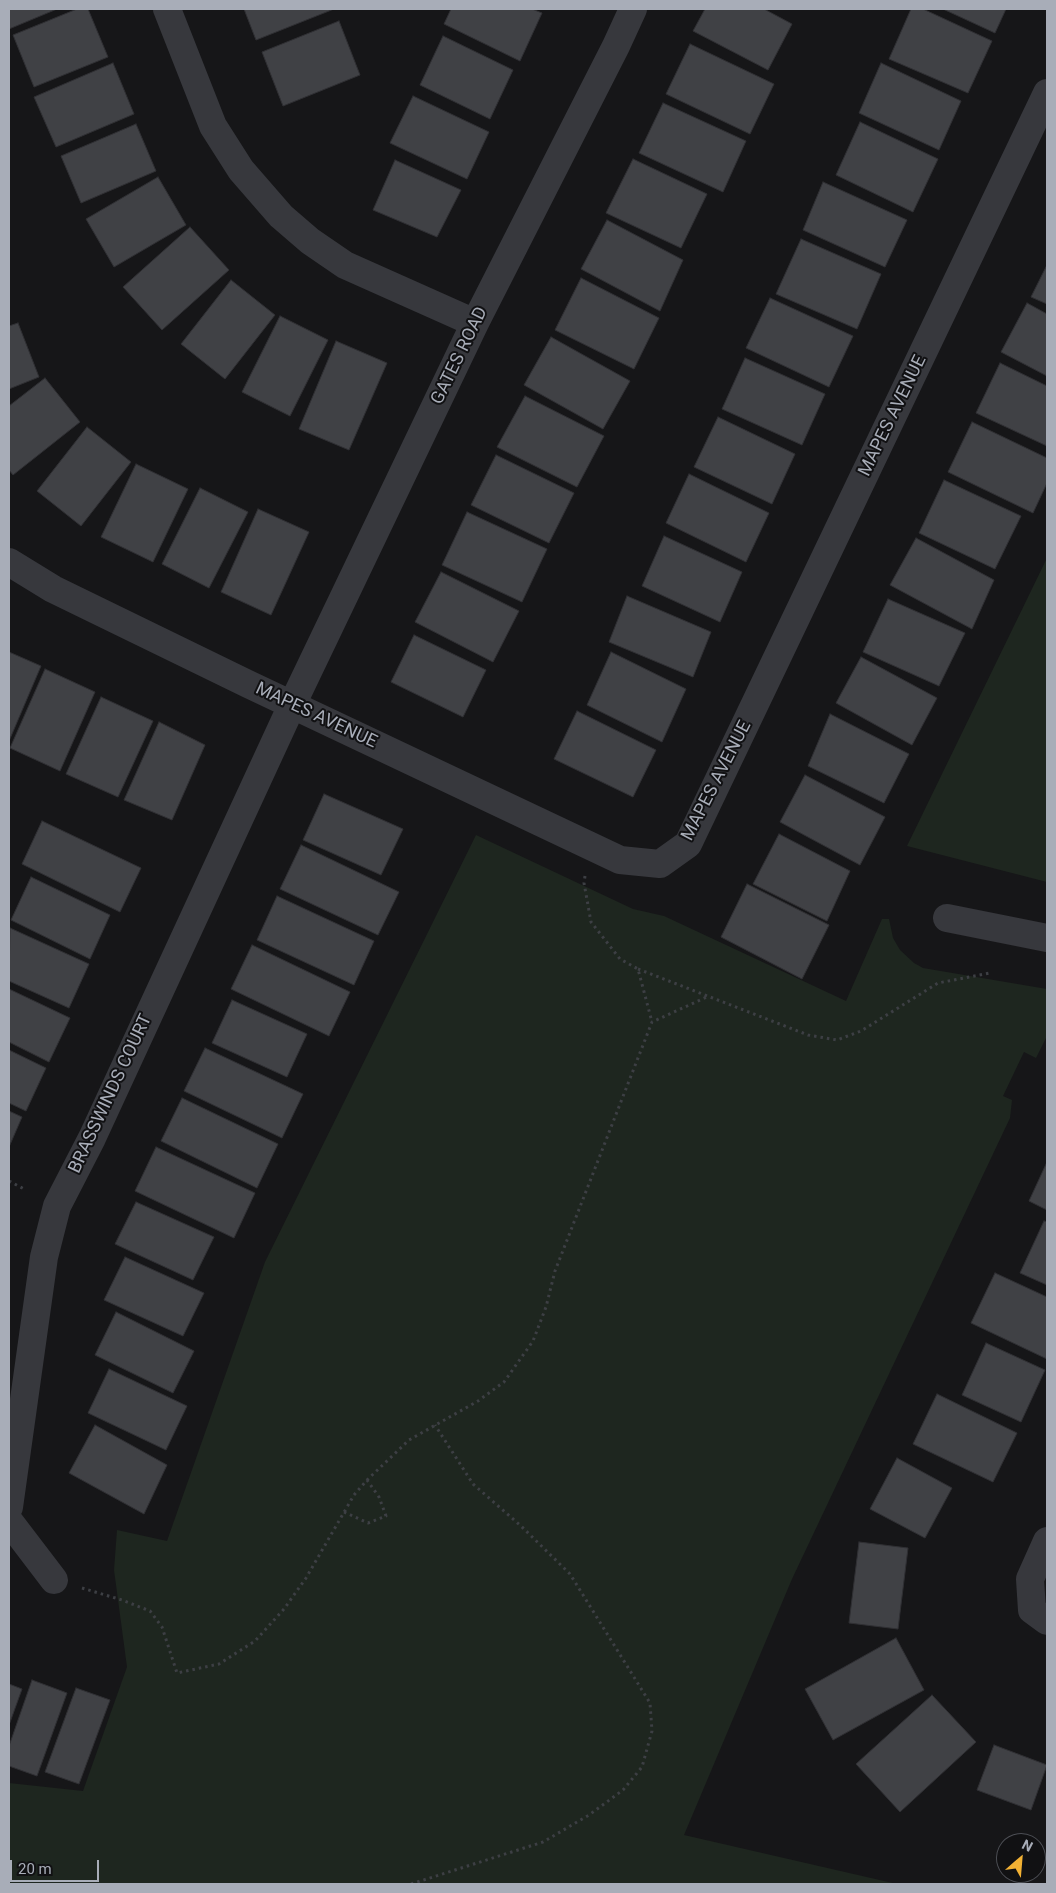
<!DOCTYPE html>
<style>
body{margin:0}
#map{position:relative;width:1056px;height:1893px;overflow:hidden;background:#161618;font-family:Roboto,sans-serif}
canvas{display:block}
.frame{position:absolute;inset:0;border:10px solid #a8adb8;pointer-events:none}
.north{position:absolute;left:996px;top:1833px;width:50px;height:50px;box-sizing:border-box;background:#111113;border:1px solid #4d4f55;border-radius:50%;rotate:27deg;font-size:14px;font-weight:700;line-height:20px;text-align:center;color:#a8adb8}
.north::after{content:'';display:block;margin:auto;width:18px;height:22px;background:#f2b134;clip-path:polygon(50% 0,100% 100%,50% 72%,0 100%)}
.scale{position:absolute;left:10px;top:1860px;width:89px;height:22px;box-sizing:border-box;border:2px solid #a8adb8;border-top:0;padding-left:6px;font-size:15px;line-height:18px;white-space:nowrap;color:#a8adb8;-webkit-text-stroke:4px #111113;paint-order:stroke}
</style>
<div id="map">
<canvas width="1056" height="1893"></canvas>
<div class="frame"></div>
<div class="north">N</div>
<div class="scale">20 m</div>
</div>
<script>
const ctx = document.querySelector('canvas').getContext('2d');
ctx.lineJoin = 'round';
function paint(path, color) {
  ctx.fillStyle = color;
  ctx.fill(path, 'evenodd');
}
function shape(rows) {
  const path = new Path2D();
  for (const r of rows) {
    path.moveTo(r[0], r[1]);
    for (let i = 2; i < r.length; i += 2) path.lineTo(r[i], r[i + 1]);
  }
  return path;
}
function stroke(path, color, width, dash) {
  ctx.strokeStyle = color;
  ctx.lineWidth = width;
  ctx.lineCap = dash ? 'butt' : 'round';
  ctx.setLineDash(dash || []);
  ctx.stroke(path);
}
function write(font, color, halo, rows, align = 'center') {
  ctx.font = font + ' Roboto,sans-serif';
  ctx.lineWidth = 4;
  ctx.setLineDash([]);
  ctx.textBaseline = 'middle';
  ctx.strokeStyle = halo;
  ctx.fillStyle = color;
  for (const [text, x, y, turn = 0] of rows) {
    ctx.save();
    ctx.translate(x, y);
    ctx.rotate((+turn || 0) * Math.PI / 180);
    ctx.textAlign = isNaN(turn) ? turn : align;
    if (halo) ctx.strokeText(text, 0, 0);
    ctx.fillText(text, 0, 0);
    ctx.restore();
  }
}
const green = shape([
 [1047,558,1047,882,907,846],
 [476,835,633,909,664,916,846,1001,882,919,889,919,893,938,900,950,914,963,923,968,1047,989,1047,1036,1036,1058,1024,1052,1003,1096,1012,1100,1010,1118,792,1579,684,1835,897,1884,9,1884,9,1783,83,1791,127,1667,114,1570,117,1530,167,1541,265,1262]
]);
const building = shape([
 [9,9,57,9,9,29,9,9],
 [77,9,88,9,108,57,34,87,13,35,77,9],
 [244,9,334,9,256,40,244,9],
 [451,9,532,9,542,13,520,61,444,24,451,9],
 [705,9,764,9,792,24,768,70,693,31,705,9],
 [911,9,923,9,992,41,968,93,889,59,911,9],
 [943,9,1006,9,995,33,943,9],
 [339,21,360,75,283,106,262,52,339,21],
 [443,36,513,70,490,119,420,85,443,36],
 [690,44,774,84,750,134,666,94,690,44],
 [113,63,134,114,56,147,34,97,113,63],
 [881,63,961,101,939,150,859,113,881,63],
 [413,96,489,132,467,179,390,143,413,96],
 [663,103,746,141,723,192,639,153,663,103],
 [860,122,938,159,913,212,836,175,860,122],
 [136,124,156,171,81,203,61,156,136,124],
 [633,159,707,194,681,248,606,213,633,159],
 [395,160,461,190,437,237,373,210,395,160],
 [158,177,186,225,114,267,86,219,158,177],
 [823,182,907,220,885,267,803,230,823,182],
 [607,220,683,260,660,311,581,269,607,220],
 [190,227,229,270,162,330,123,287,190,227],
 [801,239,881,274,857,329,776,294,801,239],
 [1047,265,1047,304,1031,297,1047,265],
 [581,278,659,318,634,369,555,330,581,278],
 [231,280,275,315,225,379,181,344,231,280],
 [770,298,853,336,829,387,746,348,770,298],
 [1027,303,1047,314,1047,376,1001,352,1027,303],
 [280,316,328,340,290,416,242,392,280,316],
 [18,323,39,377,9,389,9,326,18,323],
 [551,337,630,381,603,429,524,385,551,337],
 [336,341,387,363,349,450,299,429,336,341],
 [745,358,825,394,802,445,722,409,745,358],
 [1000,363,1047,386,1047,446,976,413,1000,363],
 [45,378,80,422,13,475,9,470,9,406,45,378],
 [525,396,604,436,577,487,497,447,525,396],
 [718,417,795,454,772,504,694,467,718,417],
 [972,422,1047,458,1047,483,1033,513,948,472,972,422],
 [87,427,131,462,81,526,37,491,87,427],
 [496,455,574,493,549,543,471,505,496,455],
 [136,464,188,489,153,562,101,537,136,464],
 [689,474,769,513,746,562,666,523,689,474],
 [944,480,1021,516,995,569,919,533,944,480],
 [200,488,248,512,209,588,162,564,200,488],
 [258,509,309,532,271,615,221,592,258,509],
 [467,512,547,549,522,602,442,565,467,512],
 [664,536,742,572,720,622,642,586,664,536],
 [916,538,994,580,972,629,890,585,916,538],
 [441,572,519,611,493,662,415,622,441,572],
 [627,596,711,632,693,677,609,642,627,596],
 [888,599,965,633,939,686,863,652,888,599],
 [414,635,486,670,463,717,391,682,414,635],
 [9,652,41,666,9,741,9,652],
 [611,652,686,689,662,742,587,705,611,652],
 [861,657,937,698,912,745,836,703,861,657],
 [45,669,95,692,60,771,10,748,45,669],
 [101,697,153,721,118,797,66,774,101,697],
 [577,711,656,750,633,797,554,759,577,711],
 [830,714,909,754,884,803,808,766,830,714],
 [159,722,205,745,172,820,124,800,159,722],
 [805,775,885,817,860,865,780,822,805,775],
 [324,794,403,829,381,875,303,840,324,794],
 [42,821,141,868,120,912,22,864,42,821],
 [779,834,850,871,827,921,753,884,779,834],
 [301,845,399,892,378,935,280,889,301,845],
 [31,877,110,915,90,959,11,920,31,877],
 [747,884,829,925,802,979,721,937,747,884],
 [277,896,374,941,354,985,257,940,277,896],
 [10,928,89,964,69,1008,9,981,10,928],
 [252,945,350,992,329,1036,231,989,252,945],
 [9,989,70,1018,49,1062,9,1042,9,989],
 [232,1000,307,1034,287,1077,212,1043,232,1000],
 [205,1048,303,1094,282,1138,184,1091,205,1048],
 [9,1050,46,1068,26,1111,9,1103,9,1050],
 [182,1098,278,1144,257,1188,161,1141,182,1098],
 [9,1111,22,1117,9,1147,9,1111],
 [156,1147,255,1193,234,1238,135,1191,156,1147],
 [1047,1162,1047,1210,1029,1201,1047,1162],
 [136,1202,214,1237,193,1280,115,1244,136,1202],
 [1044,1221,1047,1222,1047,1285,1020,1273,1044,1221],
 [125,1257,204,1293,183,1336,104,1300,125,1257],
 [995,1273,1047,1297,1047,1359,971,1323,995,1273],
 [116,1312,194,1351,173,1393,95,1355,116,1312],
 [986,1343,1045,1370,1021,1422,962,1395,986,1343],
 [109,1369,187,1406,166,1450,88,1413,109,1369],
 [937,1394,1017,1433,993,1482,913,1444,937,1394],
 [95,1425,167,1465,144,1514,69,1473,95,1425],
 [897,1458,952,1488,925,1538,870,1509,897,1458],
 [859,1542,908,1548,898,1629,849,1623,859,1542],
 [896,1638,924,1690,833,1740,805,1689,896,1638],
 [32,1680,67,1693,37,1776,9,1766,9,1746,32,1680],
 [9,1684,22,1689,9,1725,9,1684],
 [76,1688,110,1700,79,1784,45,1772,76,1688],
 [932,1695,976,1742,900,1812,856,1764,932,1695],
 [994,1745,1047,1765,1031,1810,977,1790,994,1745]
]);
const path = shape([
 [585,876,584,883,591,922,620,959,638,969,652,1022],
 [638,969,808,1035,837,1040,861,1031,938,983,990,973],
 [9,1181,26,1190],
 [344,1512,368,1523,386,1516,379,1497,367,1480],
 [82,1588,122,1600,150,1611,162,1627,177,1673,219,1664,255,1641,284,1609,306,1578,354,1495,367,1480,409,1440,478,1401,504,1382,533,1341,546,1307,555,1271,652,1022,709,996],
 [411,1884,543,1842,589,1815,623,1790,642,1767,652,1731,650,1703,570,1574,521,1526,473,1484,435,1425]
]);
const minor = shape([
 [167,9,213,126,241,170,281,216,310,241,345,265,475,323],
 [9,562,53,589,248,684,620,860,660,864,688,844,1047,93],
 [947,918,1047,938],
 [9,1507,44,1257,57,1206,92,1138,292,705,475,323,616,46,633,9],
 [9,1521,54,1580],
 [1047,1541,1030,1579,1032,1610,1047,1621]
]);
const streetNames = [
 ["GATES ROAD",460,356,-64],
 ["MAPES AVENUE",893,416,-64],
 ["MAPES AVENUE",316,716,25],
 ["MAPES AVENUE",717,781,-63],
 ["BRASSWINDS COURT",111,1094,-65]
];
paint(green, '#1e261f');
paint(building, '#404145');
stroke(building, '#303034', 1);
stroke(path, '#3d3f44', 3, [2.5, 4]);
stroke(minor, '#37383d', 28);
write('18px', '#a8adb8', '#111113', streetNames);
</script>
